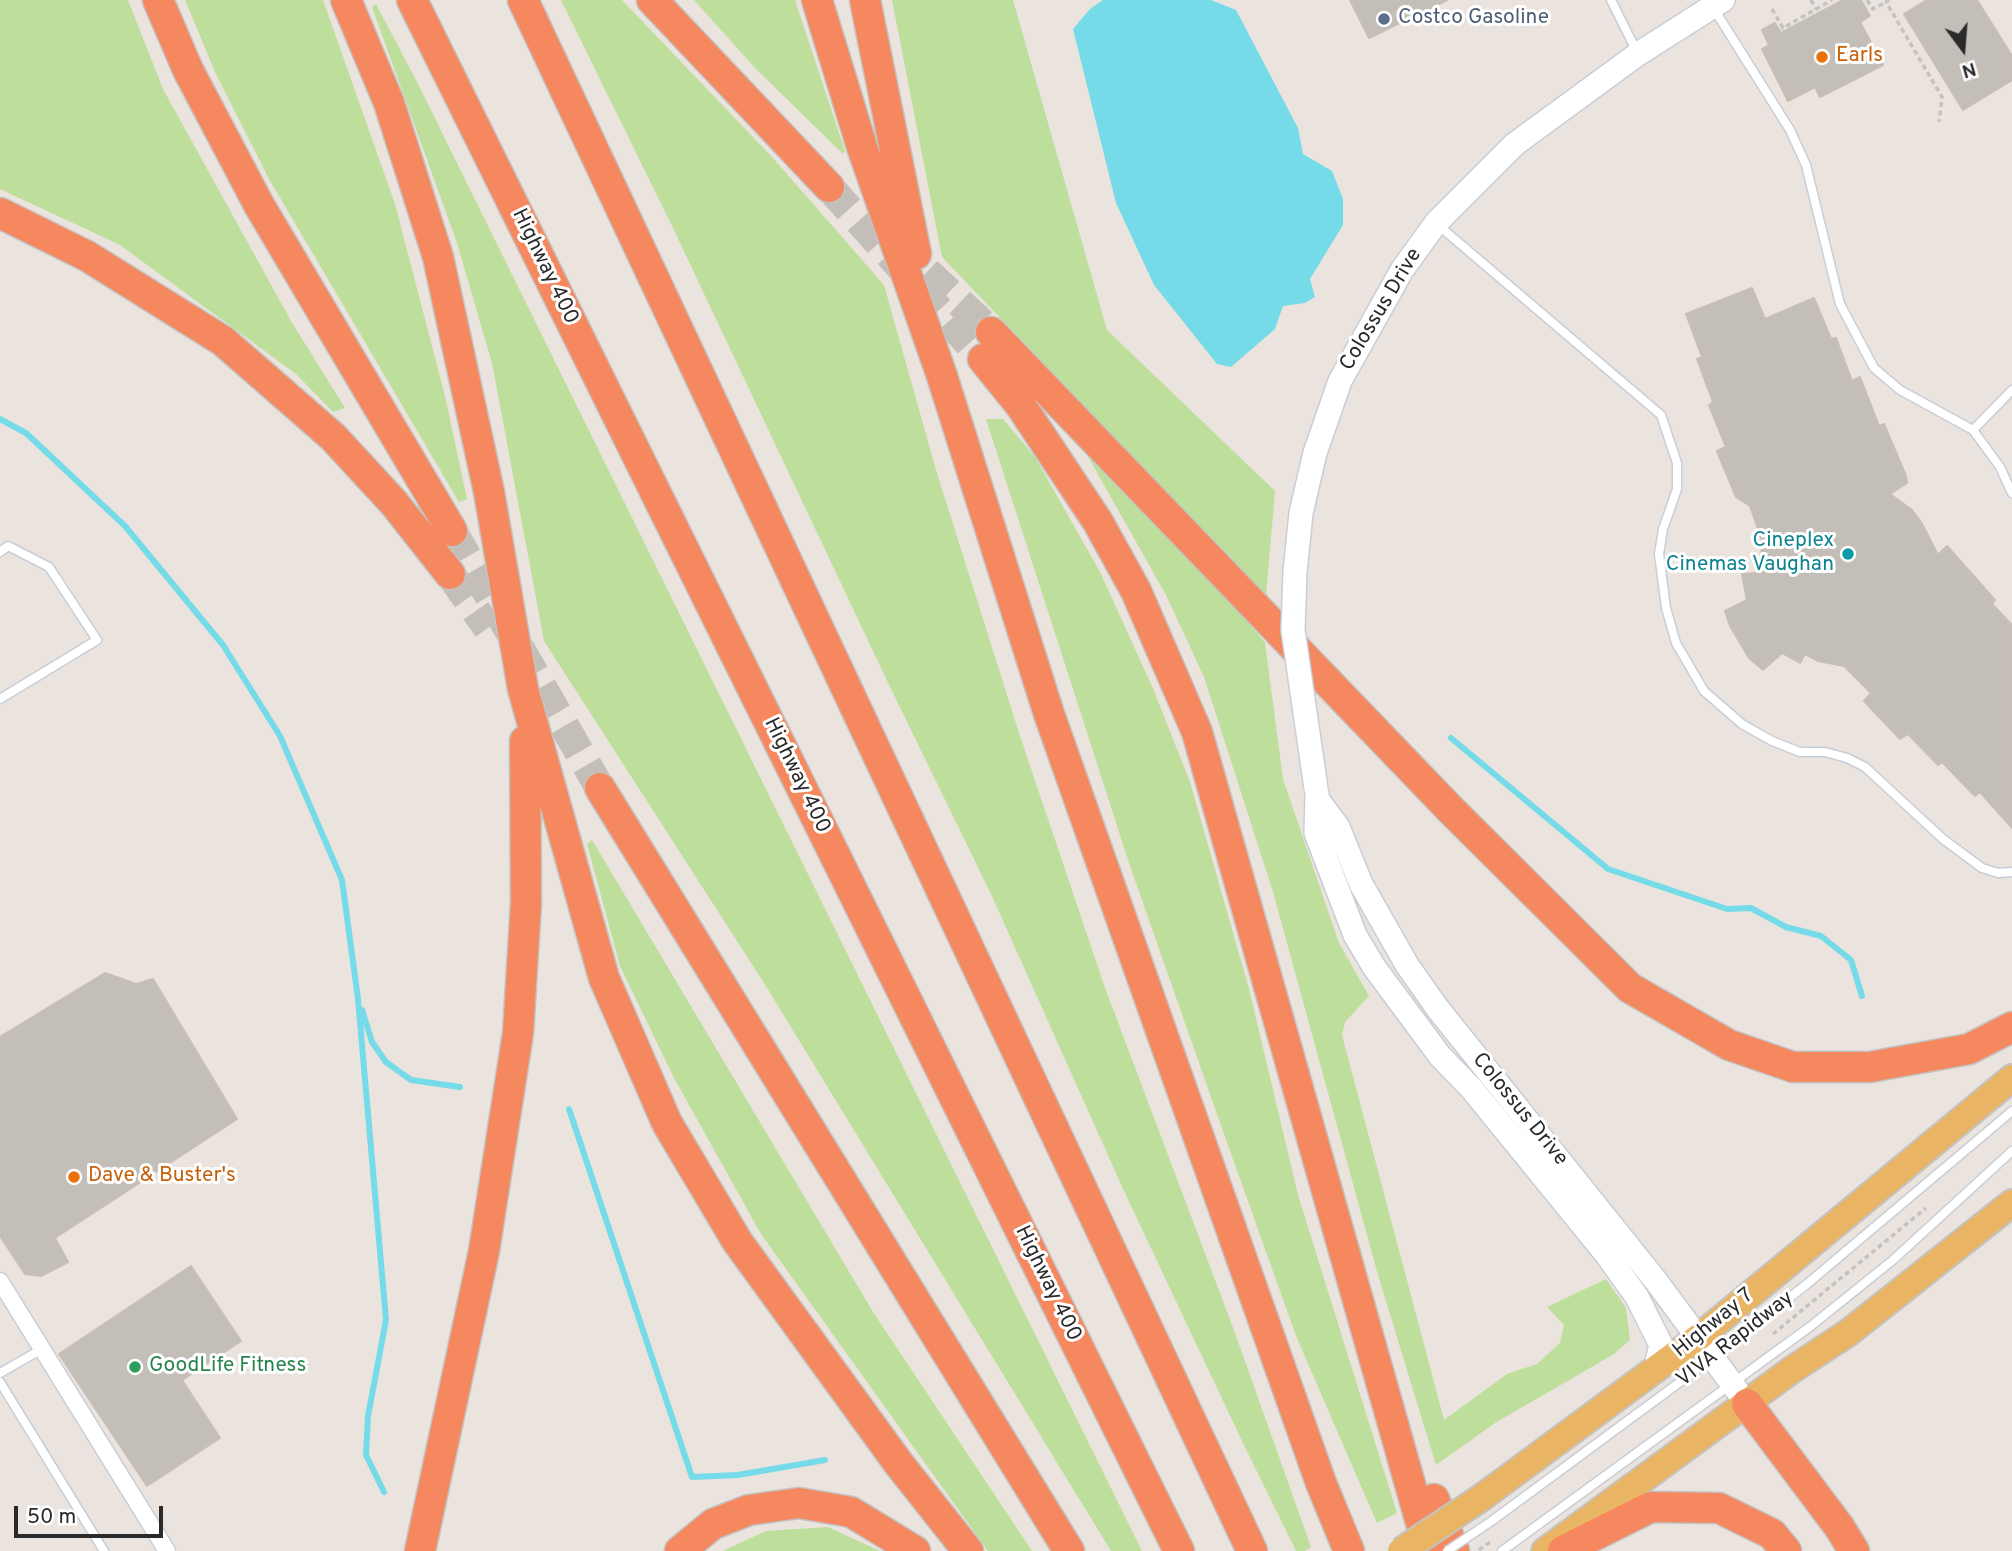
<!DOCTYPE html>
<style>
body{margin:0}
#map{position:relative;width:2012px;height:1551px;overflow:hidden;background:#ebe3dd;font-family:Overpass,sans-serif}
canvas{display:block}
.north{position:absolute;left:1928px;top:14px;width:70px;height:70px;-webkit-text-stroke:5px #fff;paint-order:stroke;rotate:164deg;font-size:19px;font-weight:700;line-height:28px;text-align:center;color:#2a2a2a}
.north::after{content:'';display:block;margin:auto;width:24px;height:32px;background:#2a2a2a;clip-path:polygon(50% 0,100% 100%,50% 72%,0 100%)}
.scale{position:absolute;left:14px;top:1506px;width:149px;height:32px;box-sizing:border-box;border:4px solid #2a2a2a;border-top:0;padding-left:9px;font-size:21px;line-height:24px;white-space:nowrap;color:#2a2a2a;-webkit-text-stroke:5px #fff;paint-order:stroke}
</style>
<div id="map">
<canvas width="2012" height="1551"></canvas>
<div class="north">N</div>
<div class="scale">50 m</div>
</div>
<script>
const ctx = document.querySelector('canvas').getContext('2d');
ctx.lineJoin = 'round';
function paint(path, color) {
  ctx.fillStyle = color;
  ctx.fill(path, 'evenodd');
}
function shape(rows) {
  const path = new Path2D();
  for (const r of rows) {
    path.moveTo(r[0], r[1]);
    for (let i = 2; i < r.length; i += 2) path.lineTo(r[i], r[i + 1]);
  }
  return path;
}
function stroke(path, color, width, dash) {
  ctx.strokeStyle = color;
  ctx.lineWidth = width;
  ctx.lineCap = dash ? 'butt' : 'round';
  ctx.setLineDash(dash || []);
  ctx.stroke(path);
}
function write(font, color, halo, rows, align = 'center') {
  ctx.font = font + ' Overpass,sans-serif';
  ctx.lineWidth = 6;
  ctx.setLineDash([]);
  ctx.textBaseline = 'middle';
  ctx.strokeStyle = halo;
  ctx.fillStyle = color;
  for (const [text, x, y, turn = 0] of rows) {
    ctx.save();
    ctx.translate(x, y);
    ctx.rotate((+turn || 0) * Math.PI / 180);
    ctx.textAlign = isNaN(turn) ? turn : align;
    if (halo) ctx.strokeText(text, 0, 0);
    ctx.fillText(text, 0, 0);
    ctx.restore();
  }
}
const green = shape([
 [0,0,128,0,163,89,291,321,345,408,333,412,296,374,120,245,0,189],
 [185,0,323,0,395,204,445,396,467,499,459,502,269,179,215,72],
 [561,0,622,0,772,157,884,285,936,470,1019,733,1104,985,1235,1333,1311,1547,1305,1551,1296,1551,1242,1441,1124,1191,991,894,890,687,672,226],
 [694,0,795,0,845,151,843,154,755,68],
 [892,0,1013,0,1107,330,1275,491,1266,596,942,257],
 [376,4,416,80,1142,1551,1111,1551,764,983,544,641,492,363,457,243,372,7],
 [986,419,1003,419,1035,457,1100,572,1152,686,1190,782,1249,989,1298,1195,1397,1513,1377,1523,1296,1336,1213,1103,1129,863],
 [1086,453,1237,607,1265,643,1283,779,1339,943,1369,996,1345,1022,1342,1035,1444,1420,1507,1374,1537,1364,1560,1343,1564,1325,1547,1307,1606,1279,1626,1308,1630,1340,1614,1354,1495,1423,1436,1465,1378,1275,1273,892,1204,677,1166,595],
 [592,840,873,1312,1032,1551,988,1551,761,1234,674,1078,620,966,587,844],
 [828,1527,880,1551,723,1551,766,1531]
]);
const water = shape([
 [1103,0,1211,0,1236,10,1298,128,1303,154,1332,171,1343,199,1343,225,1310,279,1315,297,1305,303,1283,306,1275,329,1231,367,1217,364,1154,285,1116,203,1073,29,1090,9]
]);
const stream = shape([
 [0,419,26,433,125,526,223,645,280,736,342,880,358,999,386,1320,368,1416,366,1455,384,1492],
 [1451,738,1608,869,1727,909,1751,908,1786,927,1821,936,1851,960,1862,996],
 [362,1010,372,1042,386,1062,411,1080,460,1087],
 [569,1109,692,1477,738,1475,825,1460]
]);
const building = shape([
 [1350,0,1447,0,1369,38,1350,0],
 [1843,0,1861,0,1870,16,1860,22,1883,65,1820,97,1815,87,1788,101,1762,49,1769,45,1762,30,1775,23,1781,33,1843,0],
 [1927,0,1977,0,2012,56,2012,80,1963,110,1904,14,1927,0],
 [1752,288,1765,319,1814,298,1831,339,1836,338,1852,381,1860,377,1879,426,1884,424,1906,476,1907,483,1890,494,1912,510,1921,522,1938,555,1947,546,1995,600,1992,604,2012,625,2012,828,1980,792,1975,796,1942,762,1938,765,1908,734,1900,739,1864,701,1871,693,1844,666,1818,661,1805,654,1800,663,1782,653,1763,670,1749,658,1730,626,1725,611,1747,600,1742,574,1756,573,1763,544,1750,506,1736,497,1717,451,1726,447,1709,405,1713,402,1697,359,1702,357,1686,314,1752,288],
 [105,973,136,984,153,979,237,1119,55,1238,68,1262,41,1276,25,1274,0,1236,0,1037,105,973],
 [191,1266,241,1341,182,1380,220,1438,147,1486,59,1354,191,1266]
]);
const highwayTunnel = shape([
 [829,187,983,359],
 [927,272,991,332],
 [452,531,600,788],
 [450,574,488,628]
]);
const path = shape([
 [1811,0,1816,9],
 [1867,0,1873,9,1886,2],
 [1889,0,1886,2,1942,97,1939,122],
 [1772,9,1783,28,1832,0],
 [1773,1334,1926,1208],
 [1479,1550,1493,1540]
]);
const lane = shape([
 [1611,0,1637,52],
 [1714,9,1790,130,1806,165,1840,304,1874,368,1900,390,1973,430,2000,467,2012,493],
 [1438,225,1661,415,1677,463,1677,489,1663,529,1659,554,1666,608,1676,643,1704,691,1742,724,1772,741,1800,752,1825,752,1847,758,1865,767,1943,839,1982,868,1998,873,2012,872],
 [1973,430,2012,390],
 [0,552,8,546,49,567,97,640,0,699],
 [0,1373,42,1349],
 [0,1382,104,1551],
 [1493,1520,1714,1357,1807,1284,2012,1111],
 [1502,1551,1811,1326,1893,1260,2012,1151]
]);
const street = shape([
 [0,1281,167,1551]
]);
const secondary = shape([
 [1295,572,1301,513,1315,453,1340,381,1402,270,1436,223,1515,144,1638,54,1723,0],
 [1317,794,1316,833,1355,935,1374,967,1440,1056,1471,1088,1607,1255,1637,1297,1661,1345,1655,1369],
 [1318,800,1338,827,1361,884,1407,965,1438,1009,1656,1281,1747,1404]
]);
const primary = shape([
 [1481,1498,1699,1337,2012,1078],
 [1545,1551,1793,1369,1848,1333,2012,1203]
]);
const highway = shape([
 [158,0,188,70,259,205,452,531],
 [346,0,389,103,438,257,489,492,523,689,604,978,667,1123,737,1241,899,1464,968,1551],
 [412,0,1179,1551],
 [523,0,1252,1551],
 [652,0,829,187],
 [817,0,862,147,942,376,1049,714,1321,1483,1349,1551],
 [865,0,916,254],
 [0,213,87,256,223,341,333,437,394,503,450,574],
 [991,332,1451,810,1630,988,1729,1045,1793,1067,1870,1067,1969,1049,2012,1027],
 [983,359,1021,406,1098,522,1136,591,1197,732,1429,1551],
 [600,788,1069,1551],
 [1747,1404,1840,1528,1854,1551],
 [1434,1499,1454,1551],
 [420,1551,484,1251,518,1033,526,903,525,741],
 [680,1551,713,1524,749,1510,799,1503,851,1512,915,1551],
 [1563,1551,1651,1507,1719,1508,1772,1534,1786,1551]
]);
const laneBridge = shape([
 [1447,1551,1493,1520]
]);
const secondaryBridge = shape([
 [1295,572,1293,630,1316,788]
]);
const primaryBridge = shape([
 [1401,1551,1481,1498]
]);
const markers = [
 [1384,19,7,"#5c6f8a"],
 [1822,57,7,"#e8710a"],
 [1848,554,7,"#0f9aa8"],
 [74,1177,7,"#e8710a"],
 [135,1367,7,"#2e9e5b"]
];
const serviceNames = [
 ["Costco Gasoline",1398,19]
];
const foodNames = [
 ["Earls",1836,57],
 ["Dave & Buster's",88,1177]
];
const streetNames = [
 ["Highway 400",544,267,64],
 ["Colossus Drive",1382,310,-59],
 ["Highway 400",796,776,64],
 ["Colossus Drive",1519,1110,51],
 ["Highway 400",1047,1284,64],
 ["Highway 7",1714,1324,-39],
 ["VIVA Rapidway",1736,1340,-38]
];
const cultureNames = [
 ["Cineplex",1834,542],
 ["Cinemas Vaughan",1834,566]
];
const leisureNames = [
 ["GoodLife Fitness",149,1367]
];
paint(green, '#bedf9c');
paint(water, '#76dbe8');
stroke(stream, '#76dbe8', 6);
paint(building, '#c4beb8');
stroke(building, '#c7bfb7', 2);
stroke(highwayTunnel, '#c4beb9', 30, [30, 15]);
stroke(lane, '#c8ced7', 11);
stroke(street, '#c8ced7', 19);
stroke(secondary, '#c8ced7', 26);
stroke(primary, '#c3c3c3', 30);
stroke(highway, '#c3c3c3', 33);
stroke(path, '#c3c3c3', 3.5, [5, 3.5]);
stroke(lane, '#fff', 8);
stroke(street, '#fff', 16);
stroke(secondary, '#fff', 23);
stroke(primary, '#e9b565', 26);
stroke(highway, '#f5885e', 30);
stroke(laneBridge, '#c8ced7', 11, []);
stroke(secondaryBridge, '#c8ced7', 26, []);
stroke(primaryBridge, '#c3c3c3', 30, []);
stroke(laneBridge, '#fff', 8);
stroke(secondaryBridge, '#fff', 23);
stroke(primaryBridge, '#e9b565', 26);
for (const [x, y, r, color] of markers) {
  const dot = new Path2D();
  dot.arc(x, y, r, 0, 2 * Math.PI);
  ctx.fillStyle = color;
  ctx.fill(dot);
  stroke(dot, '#fff', 2.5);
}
write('21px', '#4e5e75', '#fff', serviceNames, 'left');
write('21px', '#c56008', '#fff', foodNames, 'left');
write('21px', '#2a2a2a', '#fff', streetNames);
write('21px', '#0d838f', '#fff', cultureNames, 'right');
write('21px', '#27864d', '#fff', leisureNames, 'left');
</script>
